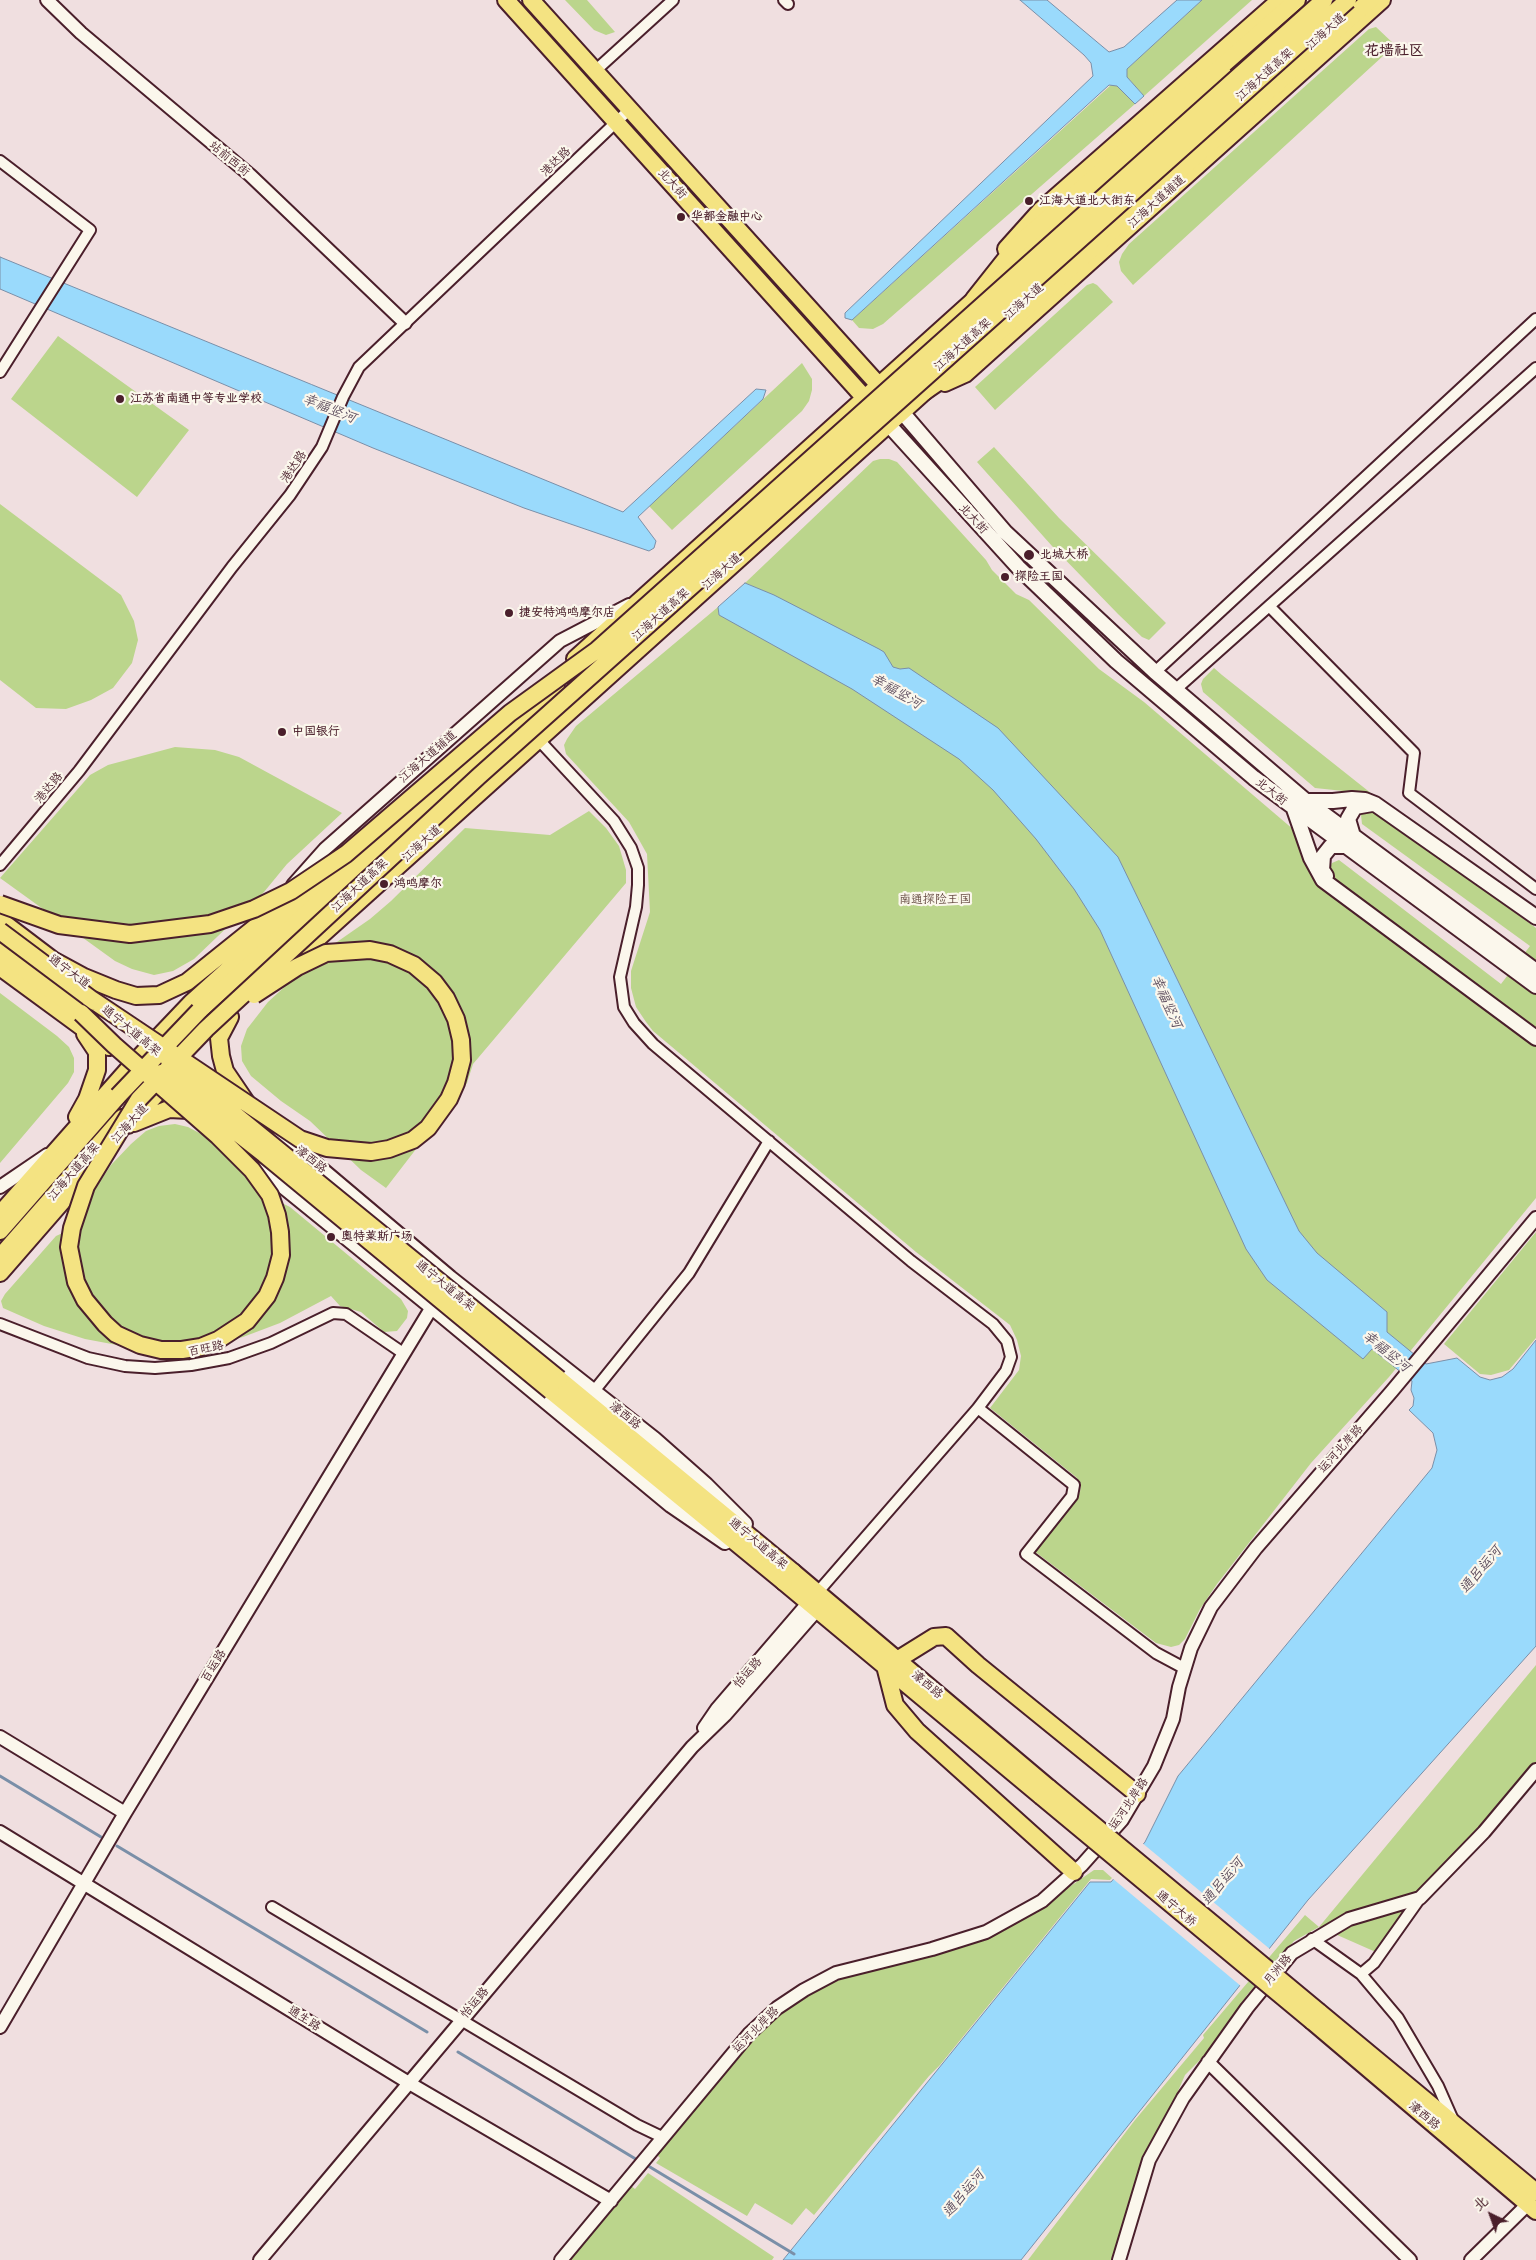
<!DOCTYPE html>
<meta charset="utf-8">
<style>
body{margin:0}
#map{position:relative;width:1536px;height:2260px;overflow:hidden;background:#f0dfe0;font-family:Pangolin,"LXGW WenKai TC",sans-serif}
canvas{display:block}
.north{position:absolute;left:1466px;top:2190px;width:50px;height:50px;-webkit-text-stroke:4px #fbf7ec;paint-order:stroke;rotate:318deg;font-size:14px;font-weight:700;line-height:20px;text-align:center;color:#4a1f2b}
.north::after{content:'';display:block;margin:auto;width:18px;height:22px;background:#4a1f2b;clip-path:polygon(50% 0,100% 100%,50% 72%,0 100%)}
</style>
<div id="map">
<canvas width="1536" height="2260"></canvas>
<div class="north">北</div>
</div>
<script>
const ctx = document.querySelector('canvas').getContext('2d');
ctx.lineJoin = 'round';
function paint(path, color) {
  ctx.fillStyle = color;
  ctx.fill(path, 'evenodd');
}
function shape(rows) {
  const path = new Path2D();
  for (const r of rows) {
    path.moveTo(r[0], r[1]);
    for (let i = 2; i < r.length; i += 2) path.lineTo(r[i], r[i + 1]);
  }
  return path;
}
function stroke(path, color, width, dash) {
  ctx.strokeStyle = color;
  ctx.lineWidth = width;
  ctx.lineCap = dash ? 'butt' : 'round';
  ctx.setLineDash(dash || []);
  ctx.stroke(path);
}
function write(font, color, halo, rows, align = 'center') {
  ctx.font = font + ' Pangolin,"LXGW WenKai TC",sans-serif';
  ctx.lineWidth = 4.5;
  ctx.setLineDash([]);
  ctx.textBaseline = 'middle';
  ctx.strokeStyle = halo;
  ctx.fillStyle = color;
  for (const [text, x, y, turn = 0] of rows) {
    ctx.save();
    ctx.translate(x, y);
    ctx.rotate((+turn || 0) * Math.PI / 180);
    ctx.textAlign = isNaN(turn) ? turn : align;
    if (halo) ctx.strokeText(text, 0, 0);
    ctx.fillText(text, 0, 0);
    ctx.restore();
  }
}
const green = shape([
 [565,0,587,0,615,32,606,35,594,30],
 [1202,0,1252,0,1144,96,1127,77,1127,69],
 [1376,27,1395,45,1133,285,1121,271,1119,262,1122,254,1129,244,1369,29],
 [1112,84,1117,86,1135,104,883,324,873,329,859,328,852,320],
 [1093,283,1097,285,1113,302,995,410,975,387,1087,285],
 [58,336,189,430,137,497,11,399],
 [802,363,812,379,812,390,809,401,802,411,672,530,649,506],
 [994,447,1059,518,1166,623,1149,640,1142,637,1118,614,1052,546,977,462],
 [880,459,889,459,897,462,986,560,992,570,1016,594,1029,600,1099,669,1144,702,1294,830,1298,836,1308,866,1536,1044,1536,1198,1389,1377,1311,1463,1217,1584,1200,1609,1185,1639,1179,1645,1171,1647,1156,1643,1034,1551,1076,1499,1080,1492,1081,1484,1076,1477,990,1408,1019,1370,1021,1356,1017,1340,1010,1325,916,1252,653,1031,646,1022,636,1007,631,988,631,971,650,912,647,854,629,822,566,754,564,745,567,739,576,726,718,607,719,615,742,626,773,595,745,583,873,461],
 [0,504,121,595,134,621,138,640,132,663,113,688,91,700,66,709,36,708,0,680],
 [1214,668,1222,675,1372,794,1315,788,1203,692,1201,684,1203,679],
 [175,747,215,750,239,757,342,813,287,864,264,892,194,959,173,971,154,975,132,969,115,961,0,878,90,775,108,765],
 [1376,810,1536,928,1536,1028,1335,881,1330,868,1332,863,1339,860,1501,984,1530,946,1362,824,1361,815,1365,811],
 [589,811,606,828,619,846,626,870,626,883,473,1064,467,1083,386,1188,361,1170,310,1121,281,1101,251,1076,242,1061,241,1046,247,1029,268,1002,324,951,370,919,391,901,465,828,550,835],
 [0,993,57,1036,69,1047,74,1058,74,1072,68,1083,0,1163],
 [175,1124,188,1127,205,1136,233,1158,280,1202,290,1207,401,1299,408,1311,407,1318,397,1331,384,1332,361,1312,340,1306,331,1296,280,1323,243,1337,221,1343,149,1351,85,1339,44,1326,3,1308,1,1301,5,1294,56,1236,67,1231,111,1165,131,1144,146,1131,159,1126],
 [1536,1232,1536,1338,1509,1370,1491,1375,1480,1374,1444,1344],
 [1536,1665,1536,1765,1378,1953,1319,1927,1294,1941,1247,1995,1210,2050,1185,2075,1154,2147,1142,2184,1111,2260,1028,2260,1135,2120,1204,2038,1203,2035,1305,1915,1319,1927],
 [1094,1870,1103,1870,1112,1878,1110,1880,1091,1879,940,2065,929,2076,814,2215,806,2208,792,2225,755,2203,747,2216,656,2163,660,2158,656,2154,754,2036,782,2011,821,1986,841,1978,967,1945,985,1938,1018,1922],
 [648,2173,774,2257,772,2260,569,2260,631,2186,635,2189]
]);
const water = shape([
 [1020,0,1047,0,1109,52,1124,47,1177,0,1202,0,1127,69,1127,77,1144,96,1135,104,1117,86,1109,85,852,320,845,318,845,313,1093,76,1091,63,1084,55,1020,0],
 [0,257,623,512,756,389,766,390,763,399,638,517,656,541,654,548,649,551,524,508,373,448,0,289,0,257],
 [745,583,774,595,879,649,884,652,893,667,900,669,909,668,998,728,1118,857,1299,1231,1317,1253,1387,1312,1387,1332,1426,1364,1457,1358,1480,1377,1490,1380,1502,1377,1513,1369,1536,1340,1536,1646,1308,1900,1021,2260,783,2260,1090,1882,1111,1882,1145,1842,1178,1776,1432,1468,1437,1450,1433,1433,1409,1410,1413,1406,1414,1398,1411,1390,1412,1381,1372,1349,1363,1359,1267,1280,1246,1249,1100,930,1074,889,1036,839,993,790,959,759,852,689,719,615,718,607,745,583]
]);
const pier = shape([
 [1141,1842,1271,1950,1242,1987,1112,1878]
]);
const stream = shape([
 [0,1776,101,1837],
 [117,1846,427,2032],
 [458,2052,639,2161],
 [645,2164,794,2254]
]);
const minor = shape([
 [784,0,788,4],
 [595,71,673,0],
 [0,161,90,230,0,372],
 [1269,606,1414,753,1409,793,1536,889],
 [1155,672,1536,319],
 [1175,690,1536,368],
 [538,739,614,821,631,848,638,868,638,885,636,907,620,977,624,1007,634,1023,653,1044,911,1261,993,1324,1007,1341,1011,1357,1006,1371,978,1408,817,1593],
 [0,865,79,771,232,567,290,495,322,447,343,397,359,367,630,109],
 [0,1324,88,1358,125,1366,155,1368,191,1365,229,1358,271,1343,333,1313,346,1314,403,1353],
 [594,1391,689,1273,769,1141],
 [978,1408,1074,1485,1072,1496,1026,1554,1156,1653,1184,1668],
 [272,1907,637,2125,662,2137],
 [1312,1939,1361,1974,1398,2018,1438,2086,1453,2120],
 [1361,1974,1374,1963,1420,1898]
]);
const tertiary = shape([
 [47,0,81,33,250,175,405,323],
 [293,885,325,849,560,641,629,605],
 [0,1187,47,1155],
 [704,1728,717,1709,809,1602],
 [0,1737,125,1813],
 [0,1832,409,2083,611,2201],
 [0,2027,125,1813,432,1307],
 [1208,2062,1410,2260],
 [260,2260,692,1747,725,1715,817,1610],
 [561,2260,749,2034,777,2008,804,1990,836,1973,932,1949,986,1932,1042,1901,1082,1865,1122,1820,1154,1766,1173,1719,1179,1687,1191,1648,1211,1607,1256,1548,1392,1391,1536,1218],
 [1119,2260,1149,2160,1183,2098,1247,2008,1292,1953,1349,1919,1420,1898,1484,1832,1536,1770],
 [1471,2260,1528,2204]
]);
const secondary = shape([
 [902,412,1005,532,1155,672,1306,801,1536,971],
 [888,424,1018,567,1116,661,1254,778,1536,986],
 [1306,801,1333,801,1352,799,1365,800,1375,804,1536,917],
 [1294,809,1311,858,1323,880,1536,1038],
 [1353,836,1348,819,1355,807,1372,804],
 [1326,876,1322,870,1323,856,1331,846,1346,846],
 [271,1127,450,1278,654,1439,706,1485,745,1524],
 [246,1156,432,1307,671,1505,725,1542]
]);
const primary = shape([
 [506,0,871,405],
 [531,0,885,392],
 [1006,249,1041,210,1280,0],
 [945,383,965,374,1382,0],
 [575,659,1224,75],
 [0,920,58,964],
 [49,958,84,977,116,990,136,996,159,995,187,982,258,925,287,906],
 [0,967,109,1047],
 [277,975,933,384],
 [230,1017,219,1038,221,1056,225,1071,246,1102],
 [77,1117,87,1099,97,1070,97,1052,85,1034],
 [134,1123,169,1109,189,1110],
 [128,1125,172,1077],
 [0,1214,132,1065,191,1003,361,850],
 [0,1273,94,1165],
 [793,1572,1049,1788],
 [784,1582,1041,1796],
 [897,1660,934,1637,946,1636,978,1665,1137,1794],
 [885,1666,895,1705,917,1731,1074,1872],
 [1319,2012,1536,2192],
 [1312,2021,1536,2211]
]);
const trunk = shape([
 [974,299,1016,246,1297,0],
 [924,392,959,368,1370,0],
 [0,951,81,1013],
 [199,1011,556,687],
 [0,1231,118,1096],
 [0,1257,122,1118],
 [559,1379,793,1572],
 [551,1391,784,1582]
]);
const primaryBridge = shape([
 [1049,1788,1319,2012],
 [1041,1796,1312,2021]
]);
const trunkBridge = shape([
 [0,904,59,925,130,934,210,924,254,909,291,891,346,854,510,713,597,650,1324,0],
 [0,931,95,1002],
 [88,997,300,1139,327,1148,371,1152,389,1149,413,1140,428,1128,449,1099,456,1083,462,1060,461,1040,456,1019,446,998,434,982,414,965,390,954,370,950,326,953,297,967,254,995],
 [81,1013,114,1045,218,1136,252,1170,270,1195,277,1215,280,1232,281,1255,275,1278,267,1296,247,1321,218,1340,201,1347,182,1350,161,1350,140,1345,116,1334,105,1324,85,1300,76,1282,69,1247,72,1228,86,1186,139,1099,206,1029,479,776,1348,0],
 [169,1061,559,1379],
 [161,1073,264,1154,551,1391],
 [118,1096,199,1011]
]);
const markers = [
 [1029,201,5,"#4a1f2b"],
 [681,217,5,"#4a1f2b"],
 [120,399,5,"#4a1f2b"],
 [1029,555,6,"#4a1f2b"],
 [1005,577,5,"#4a1f2b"],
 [509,613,5,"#4a1f2b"],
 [282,732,5,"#4a1f2b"],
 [384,884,5,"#4a1f2b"],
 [331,1237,5,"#4a1f2b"]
];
const streetNames = [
 ["江海大道",1326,32,-42],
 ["江海大道高架",1265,75,-42],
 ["站前西街",229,159,39],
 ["港达路",556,162,-44],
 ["北大街",672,184,48],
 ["江海大道辅道",1157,202,-42],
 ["江海大道",1024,302,-42],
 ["江海大道高架",963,345,-42],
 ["港达路",294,467,-56],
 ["北大街",973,519,47],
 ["江海大道",722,572,-42],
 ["江海大道高架",661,615,-42],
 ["江海大道辅道",428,757,-41],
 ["港达路",49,788,-50],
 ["北大街",1271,792,38],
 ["江海大道",422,844,-42],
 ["江海大道高架",360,886,-43],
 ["通宁大道",69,972,37],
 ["通宁大道高架",131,1031,39],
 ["江海大道",130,1124,-48],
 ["濠西路",311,1160,39],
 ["江海大道高架",74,1172,-49],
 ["通宁大道高架",445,1286,39],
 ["百旺路",206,1349,-11],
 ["濠西路",625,1416,39],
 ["运河北岸路",1341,1449,-48],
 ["通宁大道高架",758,1544,40],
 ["百运路",214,1666,-59],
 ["怡运路",748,1673,-49],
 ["濠西路",927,1685,40],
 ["运河北岸路",1129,1804,-56],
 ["通宁大桥",1176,1909,40],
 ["月洲路",1278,1970,-50],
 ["怡运路",475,2003,-50],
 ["通生路",304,2019,32],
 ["运河北岸路",756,2030,-45],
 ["濠西路",1424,2116,40]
];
const poiNames = [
 ["江海大道北大街东",1039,201],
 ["华都金融中心",691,217],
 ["江苏省南通中等专业学校",130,399],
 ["北城大桥",1040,555],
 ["探险王国",1015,577],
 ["捷安特鸿鸣摩尔店",519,613],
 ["中国银行",292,732],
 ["鸿鸣摩尔",394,884],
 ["奥特莱斯广场",341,1237]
];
const parkNames = [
 ["南通探险王国",935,900]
];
const waterNames = [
 ["幸福竖河",329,409,22],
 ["幸福竖河",896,692,30],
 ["幸福竖河",1166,1002,66],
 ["幸福竖河",1386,1352,39],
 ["通吕运河",1481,1570,-50],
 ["通吕运河",1223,1882,-50],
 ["通吕运河",964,2194,-50]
];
const quarterNames = [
 ["花墙社区",1394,51]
];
paint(green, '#bbd58c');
paint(water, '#9adafc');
stroke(water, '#7a8fa8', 1);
paint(pier, '#f0dfe0');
stroke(stream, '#7a8fa8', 3);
stroke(minor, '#4a1f2b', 14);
stroke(tertiary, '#4a1f2b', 16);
stroke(secondary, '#4a1f2b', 18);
stroke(primary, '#4a1f2b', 20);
stroke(trunk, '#4a1f2b', 20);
stroke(minor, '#fbf7ec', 10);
stroke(tertiary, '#fbf7ec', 12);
stroke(secondary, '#fbf7ec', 14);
stroke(primary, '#f4e382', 16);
stroke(trunk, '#f4e382', 16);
stroke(primaryBridge, '#4a1f2b', 20, []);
stroke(trunkBridge, '#4a1f2b', 20, []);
stroke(primaryBridge, '#f4e382', 16);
stroke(trunkBridge, '#f4e382', 16);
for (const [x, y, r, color] of markers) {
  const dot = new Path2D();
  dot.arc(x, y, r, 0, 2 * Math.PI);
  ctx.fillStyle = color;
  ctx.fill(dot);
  stroke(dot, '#fbf7ec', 2);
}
write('12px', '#4a1f2b', '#fbf7ec', streetNames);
write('bold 12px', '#4a1f2b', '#fbf7ec', poiNames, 'left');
write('12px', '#664c43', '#fbf7ec', parkNames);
write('italic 14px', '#5e4e5f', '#fbf7ec', waterNames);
write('bold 15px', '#4a1f2b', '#fbf7ec', quarterNames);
</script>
